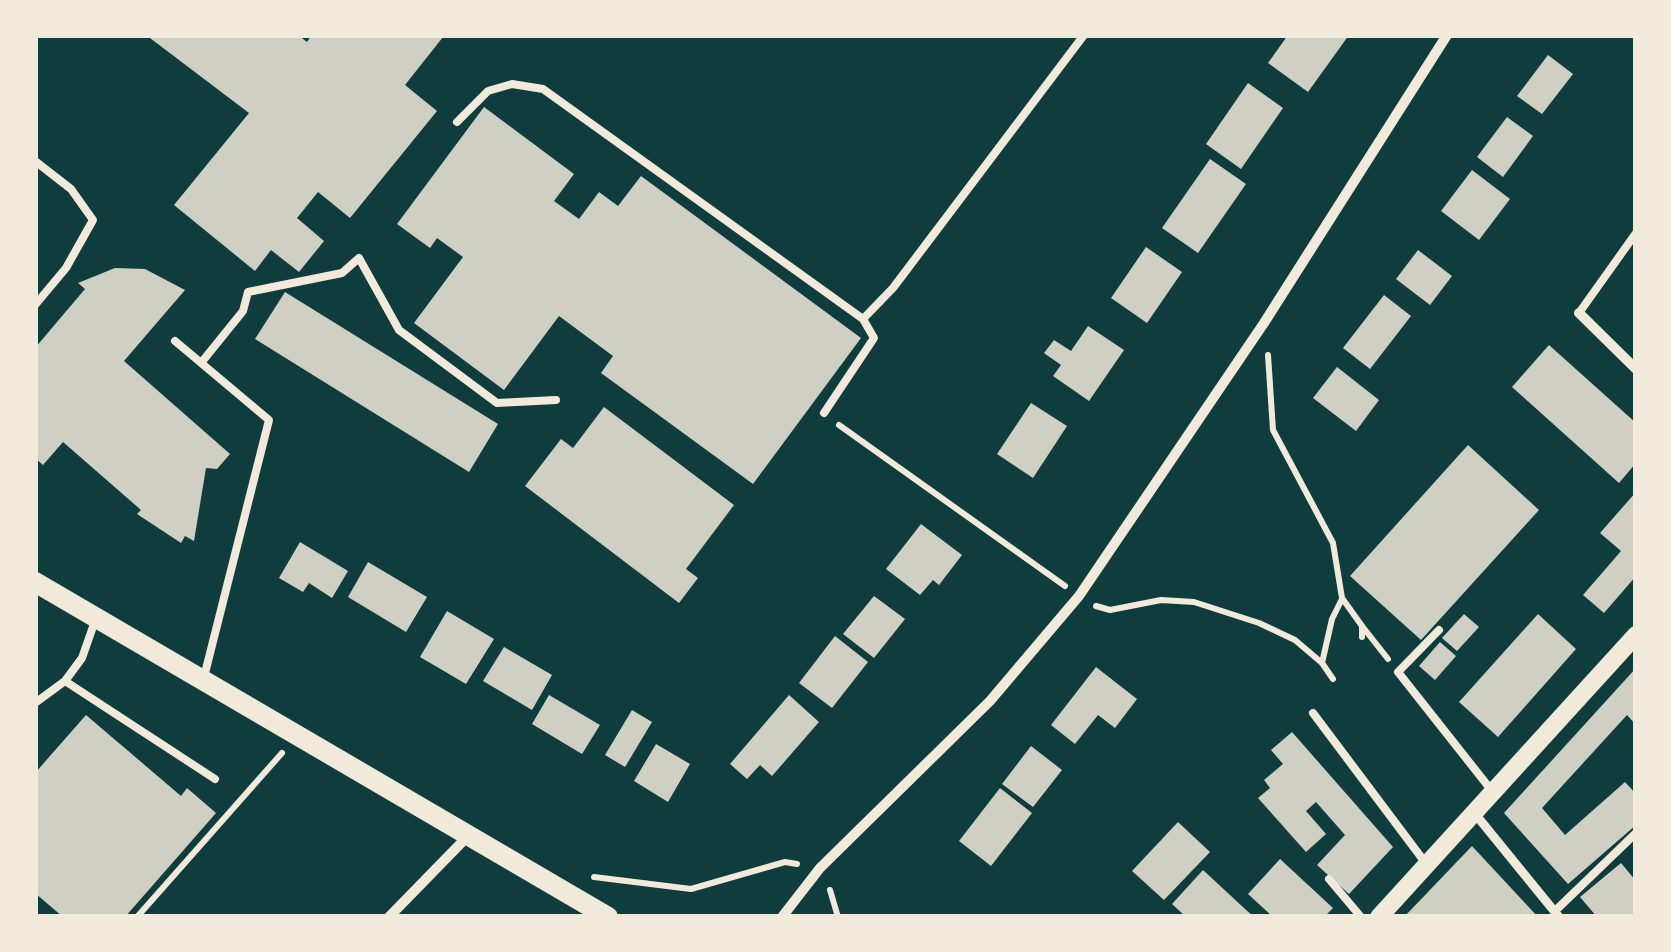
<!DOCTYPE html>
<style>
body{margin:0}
#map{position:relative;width:1671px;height:952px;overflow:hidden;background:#0f3d3e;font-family:Quicksand,sans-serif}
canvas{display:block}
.frame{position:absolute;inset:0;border:38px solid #f1e9da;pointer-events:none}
</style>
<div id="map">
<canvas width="1671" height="952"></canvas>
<div class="frame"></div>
</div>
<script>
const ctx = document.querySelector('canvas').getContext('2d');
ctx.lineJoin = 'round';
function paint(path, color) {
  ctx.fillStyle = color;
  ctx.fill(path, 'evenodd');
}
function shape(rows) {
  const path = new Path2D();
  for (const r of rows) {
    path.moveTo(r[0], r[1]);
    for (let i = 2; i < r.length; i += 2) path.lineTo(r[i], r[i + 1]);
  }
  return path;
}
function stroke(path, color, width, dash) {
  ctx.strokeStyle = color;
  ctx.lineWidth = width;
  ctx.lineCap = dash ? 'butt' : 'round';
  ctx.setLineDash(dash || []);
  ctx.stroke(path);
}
const building = shape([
 [146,35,298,35,307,42,312,35,440,35,443,37,405,85,437,111,350,218,318,192,297,218,324,241,299,272,271,250,255,271,174,205,249,113],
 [1349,35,1308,92,1268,63,1288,35],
 [1548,55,1573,74,1542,114,1517,96],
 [1248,83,1283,108,1241,169,1206,144],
 [484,107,574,174,554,201,579,219,599,192,618,206,641,176,861,338,753,484,601,373,613,356,559,316,504,390,414,323,463,257,437,238,430,248,397,224],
 [1507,117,1533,136,1503,177,1477,157],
 [1210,159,1246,184,1198,253,1162,228],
 [1472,170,1510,199,1479,240,1441,211],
 [1146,247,1182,272,1147,323,1111,298],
 [1418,250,1452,276,1430,305,1396,279],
 [115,268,145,269,185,290,124,361,230,454,217,469,206,468,194,541,185,536,181,543,137,514,141,510,63,442,43,465,35,458,35,348,85,289,78,283],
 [285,292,498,424,469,472,255,339],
 [1384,295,1411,316,1370,369,1343,348],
 [1088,326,1124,350,1089,401,1053,376,1061,365,1044,353,1054,340,1071,351],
 [1549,345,1636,423,1636,463,1619,483,1512,387],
 [1337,367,1379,400,1356,431,1313,398],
 [1031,403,1067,426,1033,478,997,454],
 [604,407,734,505,686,569,698,578,679,603,525,486,561,439,573,448],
 [1468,445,1539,510,1421,640,1350,576],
 [1636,492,1636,576,1604,613,1583,595,1621,551,1600,533],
 [921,524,962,555,939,585,933,580,920,595,886,569],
 [300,542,348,571,332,598,309,583,303,592,279,578],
 [368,562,427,597,406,632,348,597],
 [874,596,905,619,874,658,843,634],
 [447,611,494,639,466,684,420,657],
 [1464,614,1479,627,1457,651,1442,638],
 [1538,614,1576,649,1498,737,1459,702],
 [835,636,868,662,832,708,799,683],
 [1440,642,1456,656,1435,680,1419,666],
 [504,647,552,675,532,710,483,681],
 [1096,667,1137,699,1115,728,1098,715,1075,744,1051,725],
 [1636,668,1636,725,1627,715,1542,808,1565,835,1625,782,1636,794,1636,825,1568,884,1504,813],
 [549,695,600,725,582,754,532,724],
 [789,695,819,722,772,776,760,765,747,779,730,764],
 [632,710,652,722,625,767,605,755],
 [86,715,181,796,187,788,216,813,125,917,63,917,35,893,35,773],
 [1292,732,1393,847,1349,894,1317,865,1345,835,1316,802,1306,811,1326,834,1306,852,1258,798,1270,788,1264,780,1283,764,1271,750],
 [656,744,690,764,668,802,634,781],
 [1031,746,1062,770,1033,807,1002,784],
 [1000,788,1032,813,991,866,959,841],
 [1178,822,1210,852,1164,900,1132,871],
 [1472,846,1538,917,1404,917,1428,892],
 [1280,859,1333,908,1324,917,1273,917,1248,894],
 [1621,863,1636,881,1636,917,1597,917,1580,897],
 [1203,870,1244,908,1254,917,1186,917,1172,904]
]);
const path = shape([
 [1268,355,1273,430,1333,543,1342,598,1362,626,1362,637],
 [839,425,1065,586],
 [1096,606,1110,610,1161,600,1194,602,1259,623,1295,640,1322,663],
 [1362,626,1388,659],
 [1333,679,1322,663,1332,619,1342,599],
 [594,877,691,889,785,862,797,864],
 [830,890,838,917],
 [137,917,282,753]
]);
const service = shape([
 [457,122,488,91,512,84,543,89,863,319,874,338,824,413],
 [35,161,71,189,93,220,66,268,35,305],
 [1579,313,1636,233],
 [863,319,893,288,1084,35],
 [175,341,269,420,204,677],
 [201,363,243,311,248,292,342,273,359,258,399,330,497,403,556,400],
 [1439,630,1398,672,1492,791],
 [65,681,215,779],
 [35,703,65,681,82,658,96,618],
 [1313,713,1427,865],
 [1329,879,1361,917],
 [1555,911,1636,833]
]);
const pedestrian = shape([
 [1476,815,1559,917]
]);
const minor = shape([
 [1579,313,1636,369],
 [389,917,466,838],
 [782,917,820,868,990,701,1079,596,1264,323,1447,35]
]);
const tertiary = shape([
 [1379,917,1636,635]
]);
const secondary = shape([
 [35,582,608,917]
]);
paint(building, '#cfcfc3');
stroke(path, '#f1e9da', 6);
stroke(service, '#f1e9da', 8);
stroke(pedestrian, '#f1e9da', 9);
stroke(minor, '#f1e9da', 10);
stroke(tertiary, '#f1e9da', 18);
stroke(secondary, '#f1e9da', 20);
</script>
